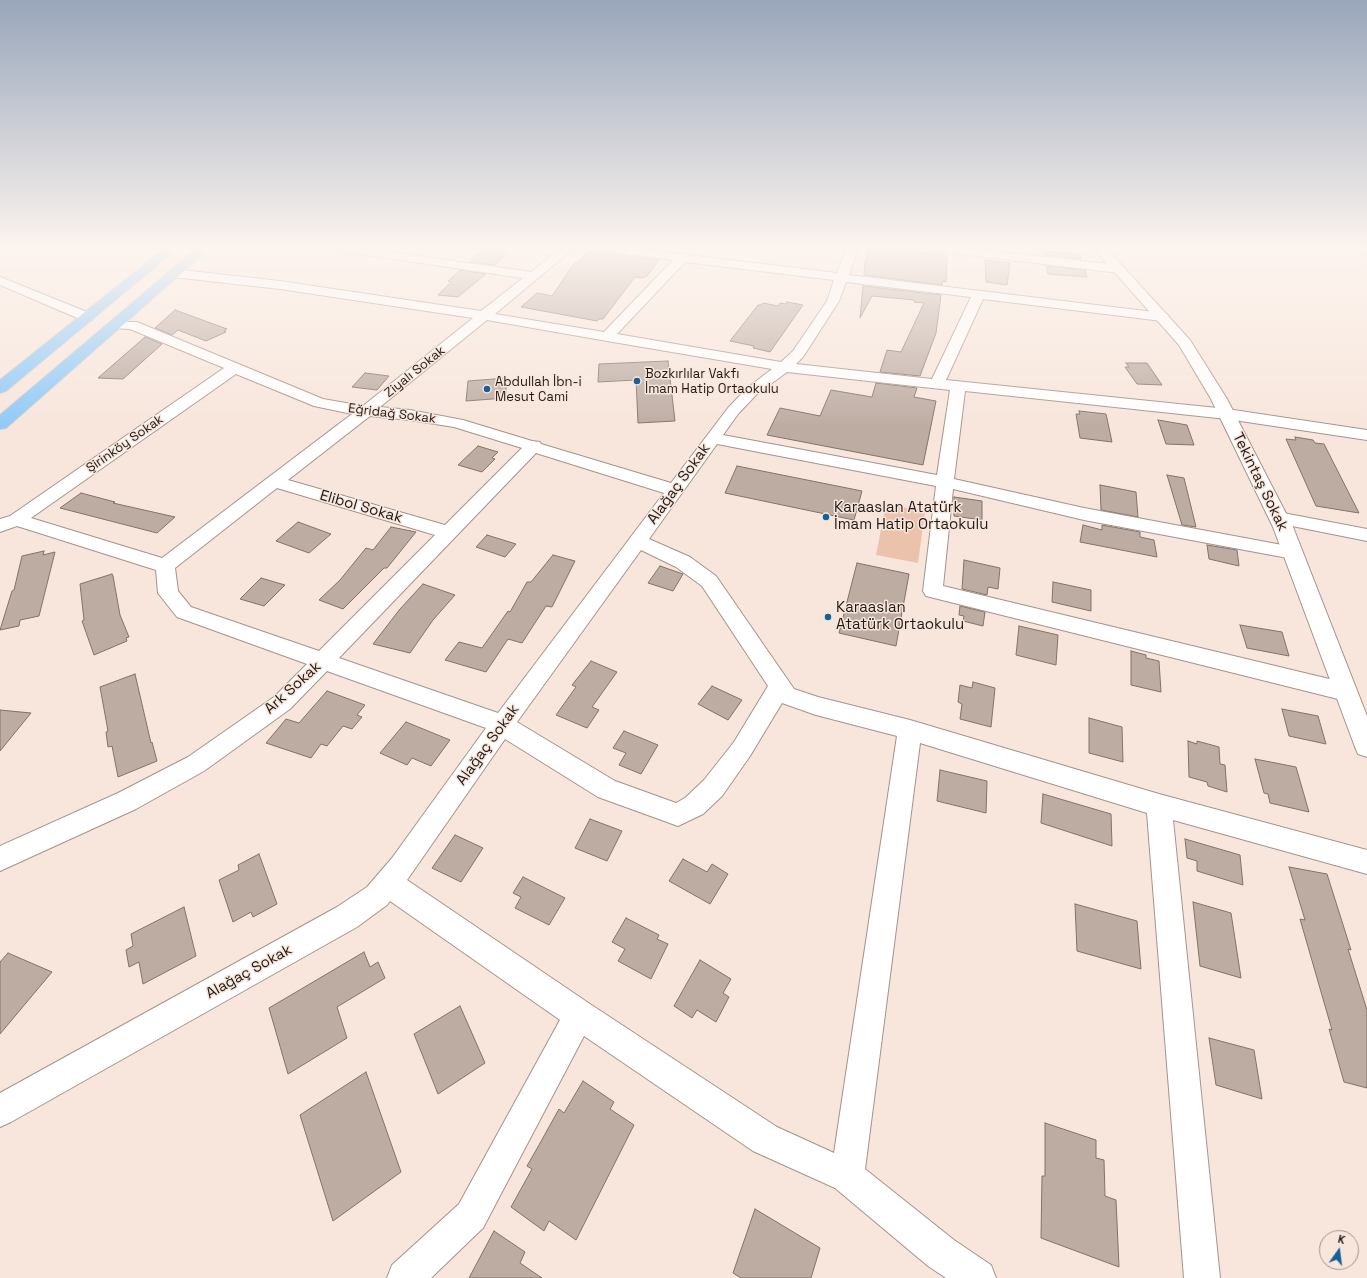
<!DOCTYPE html>
<meta charset="utf-8">
<style>
body{margin:0}
#map{position:relative;width:1367px;height:1278px;overflow:hidden;background:#f8e6dc;font-family:"Space Grotesk",sans-serif}
canvas{display:block}
.north{position:absolute;left:1319px;top:1230px;width:40px;height:40px;box-sizing:border-box;background:#f8e6dc;border:1px solid #a2948d;border-radius:50%;rotate:14deg;font-size:11px;font-weight:700;line-height:16px;text-align:center;color:#201a16}
.north::after{content:'';display:block;margin:auto;width:14px;height:18px;background:#156094;clip-path:polygon(50% 0,100% 100%,50% 72%,0 100%)}
</style>
<div id="map">
<canvas width="1367" height="1278"></canvas>
<div class="north">K</div>
</div>
<script>
const ctx = document.querySelector('canvas').getContext('2d');
ctx.lineJoin = 'round';
function paint(path, color) {
  ctx.fillStyle = color;
  ctx.fill(path, 'evenodd');
}
function shape(rows) {
  const path = new Path2D();
  for (const r of rows) {
    path.moveTo(r[0], r[1]);
    for (let i = 2; i < r.length; i += 2) path.lineTo(r[i], r[i + 1]);
  }
  return path;
}
function stroke(path, color, width, dash) {
  ctx.strokeStyle = color;
  ctx.lineWidth = width;
  ctx.lineCap = dash ? 'butt' : 'round';
  ctx.setLineDash(dash || []);
  ctx.stroke(path);
}
function write(font, color, halo, rows, align = 'center') {
  ctx.font = font + ' "Space Grotesk",sans-serif';
  ctx.lineWidth = 3;
  ctx.setLineDash([]);
  ctx.textBaseline = 'middle';
  ctx.strokeStyle = halo;
  ctx.fillStyle = color;
  for (const [text, x, y, turn = 0] of rows) {
    ctx.save();
    ctx.translate(x, y);
    ctx.rotate((+turn || 0) * Math.PI / 180);
    ctx.textAlign = isNaN(turn) ? turn : align;
    if (halo) ctx.strokeText(text, 0, 0);
    ctx.fillText(text, 0, 0);
    ctx.restore();
  }
}
const green = shape([
 [886,504,925,511,918,563,876,555]
]);
const building = shape([
 [485,248,486,248,509,251,495,265,469,262,485,248],
 [869,248,887,248,947,255,946,282,943,281,942,285,864,275,865,262,869,248],
 [589,251,659,260,647,276,642,278,635,277,603,319,599,319,597,321,521,307,537,293,552,296,575,262,578,262,589,251],
 [1043,251,1080,254,1081,259,1044,255,1043,251],
 [985,260,1010,263,1007,285,986,282,985,260],
 [1046,266,1085,270,1087,277,1048,274,1046,266],
 [460,270,486,274,458,297,438,295,451,282,448,281,460,270],
 [863,286,941,295,936,333,920,376,880,372,887,350,901,352,924,303,914,302,914,300,872,296,860,318,863,286],
 [787,302,803,305,770,352,753,348,754,346,730,341,758,305,761,305,763,303,778,306,780,303,786,304,787,302],
 [175,310,227,329,224,331,226,332,206,341,178,330,172,335,155,328,175,310],
 [145,337,162,344,123,379,98,378,145,337],
 [668,361,675,421,638,423,636,380,598,382,599,364,668,361],
 [1126,363,1147,363,1162,385,1137,384,1125,367,1129,367,1126,363],
 [365,373,389,376,377,390,352,387,365,373],
 [506,378,506,398,466,401,468,381,506,378],
 [876,383,917,388,914,397,936,401,923,465,767,435,780,408,820,416,831,390,872,397,876,383],
 [1079,411,1106,414,1112,442,1080,438,1076,414,1080,414,1079,411],
 [1158,420,1187,425,1194,445,1166,444,1158,420],
 [1295,437,1313,440,1315,443,1324,444,1359,513,1316,506,1286,439,1296,440,1295,437],
 [478,446,498,452,492,458,495,459,482,472,458,465,478,446],
 [737,466,862,491,854,520,725,493,737,466],
 [1167,475,1184,478,1196,527,1182,525,1167,475],
 [1100,485,1136,492,1138,517,1101,510,1100,485],
 [81,493,115,502,113,503,175,517,157,533,60,508,81,493],
 [954,497,982,501,982,520,954,516,954,497],
 [298,522,331,534,309,553,276,541,298,522],
 [1083,525,1102,530,1102,525,1140,532,1140,537,1154,540,1157,557,1080,542,1083,525],
 [391,527,416,532,387,568,384,568,343,609,319,600,340,580,366,548,373,550,391,527],
 [487,535,516,544,505,557,476,547,487,535],
 [1207,545,1237,550,1239,566,1209,559,1207,545],
 [44,551,43,555,55,552,39,616,20,620,19,626,0,630,12,591,14,590,22,556,44,551],
 [553,555,575,561,552,607,546,606,522,643,508,639,486,672,445,660,459,642,482,648,508,611,510,612,527,582,531,582,553,555],
 [964,560,1000,568,998,589,988,587,987,595,962,589,964,560],
 [857,563,909,574,896,646,839,633,857,563],
 [660,566,683,574,673,591,648,583,660,566],
 [112,574,113,576,120,615,129,637,126,638,127,641,94,655,82,621,84,620,80,584,112,574],
 [261,578,285,585,264,606,240,599,261,578],
 [1053,582,1091,590,1091,611,1052,602,1053,582],
 [423,584,455,595,433,620,410,653,373,644,400,609,423,584],
 [960,606,985,612,983,626,963,621,964,616,959,615,960,606],
 [1240,625,1282,632,1289,656,1247,648,1240,625],
 [1019,626,1058,635,1056,665,1016,655,1019,626],
 [1131,651,1146,655,1146,658,1159,661,1161,692,1131,685,1131,651],
 [591,661,617,672,592,707,599,710,587,728,556,715,576,687,572,685,591,661],
 [135,674,151,743,152,742,157,761,118,777,112,746,108,747,106,732,108,731,100,687,135,674],
 [973,682,995,688,991,727,960,719,962,704,958,702,960,685,972,688,973,682],
 [712,686,742,700,728,720,698,704,712,686],
 [327,691,365,705,357,715,362,717,352,729,343,726,327,746,321,744,311,758,266,743,286,719,299,723,327,691],
 [1282,709,1318,716,1326,744,1289,736,1282,709],
 [0,710,31,713,0,751,0,710],
 [1089,718,1122,727,1123,762,1089,753,1089,718],
 [406,722,450,740,431,766,412,758,407,765,380,753,406,722],
 [624,731,658,745,641,774,619,765,626,753,613,748,624,731],
 [1188,741,1197,744,1197,741,1219,747,1220,764,1225,765,1227,792,1208,786,1207,782,1189,777,1188,741],
 [1255,759,1296,767,1309,812,1270,803,1268,794,1264,793,1255,759],
 [940,770,987,781,986,813,937,801,940,770],
 [1043,794,1111,814,1112,846,1041,823,1043,794],
 [590,819,622,831,607,861,575,848,590,819],
 [455,835,483,848,461,882,432,868,455,835],
 [1185,839,1240,855,1243,885,1197,871,1197,861,1187,858,1185,839],
 [259,854,277,904,253,917,251,912,233,922,219,880,239,870,238,865,259,854],
 [683,859,707,872,712,864,728,874,710,904,669,881,683,859],
 [1289,867,1327,874,1351,950,1348,949,1367,1010,1367,1088,1344,1082,1329,1029,1332,1030,1300,919,1305,920,1289,867],
 [523,877,565,898,549,925,515,908,521,897,513,893,523,877],
 [1193,902,1231,913,1241,978,1200,966,1193,902],
 [1075,904,1137,921,1141,969,1077,951,1075,904],
 [184,907,196,956,143,984,139,962,129,967,126,950,133,946,131,934,184,907],
 [626,918,659,935,657,939,668,944,651,979,618,961,625,949,612,942,626,918],
 [364,952,370,967,378,962,385,978,337,1007,347,1038,288,1074,269,1008,364,952],
 [8,953,52,972,0,1034,0,962,8,953],
 [700,960,731,979,723,993,729,997,716,1022,697,1010,692,1018,674,1006,700,960],
 [460,1006,485,1063,438,1094,414,1034,460,1006],
 [1209,1038,1254,1050,1262,1099,1216,1085,1209,1038],
 [366,1072,401,1172,333,1221,300,1115,366,1072],
 [583,1081,614,1102,610,1109,634,1125,576,1240,549,1221,544,1231,511,1207,532,1169,527,1166,539,1145,559,1109,564,1113,583,1081],
 [1045,1123,1096,1140,1096,1158,1104,1160,1105,1196,1116,1200,1119,1267,1041,1238,1042,1176,1045,1176,1045,1123],
 [755,1209,820,1248,811,1278,741,1278,733,1273,755,1209],
 [494,1231,525,1252,520,1263,542,1278,469,1278,494,1231]
]);
const minor = shape([
 [334,248,364,248,531,272,561,248,574,248,495,314,604,332,673,260,604,251,598,248,632,248,837,273,846,248,858,248,849,275,1162,313,1167,314,1169,317,1167,320,1162,321,983,299,946,380,1227,409,1367,430,1367,440,1227,419,965,391,954,479,1084,508,1293,547,1300,548,1302,553,1300,558,1293,559,1084,520,953,489,943,586,1346,683,1354,686,1357,692,1354,698,1346,701,926,596,923,591,936,486,717,444,649,539,690,557,716,576,794,689,818,697,910,720,1159,794,1367,850,1367,874,1173,820,1220,1278,1184,1278,1147,813,920,743,865,1169,954,1240,991,1265,996,1278,946,1278,928,1266,835,1188,753,1151,584,1036,483,1228,431,1278,387,1278,392,1265,459,1204,560,1020,390,901,387,905,357,927,11,1122,0,1127,0,1093,337,907,367,887,392,858,486,728,327,671,290,709,204,771,136,809,0,871,0,846,118,793,188,757,274,697,307,664,177,617,158,593,156,570,17,526,0,532,0,519,10,516,224,368,130,329,110,328,108,325,110,322,137,322,323,399,363,406,473,318,280,289,173,277,167,273,173,269,280,281,481,311,523,278,340,251,334,248],
 [685,262,834,280,827,301,793,351,781,362,617,334,685,262],
 [846,282,971,297,932,379,796,364,803,357,839,301,846,282],
 [487,320,607,341,772,369,746,389,728,408,671,483,541,444,540,442,532,441,463,420,410,410,380,407,487,320],
 [787,372,950,390,937,475,723,435,738,414,756,395,787,372],
 [236,374,314,406,352,414,162,558,31,518,236,374],
 [370,416,410,420,454,427,522,448,445,525,288,480,370,416],
 [536,453,664,493,498,713,339,658,536,453],
 [277,488,435,535,319,651,191,607,178,591,175,568,277,488],
 [641,550,676,567,702,586,768,686,734,742,704,780,685,798,676,803,615,781,517,722,641,550],
 [782,703,816,715,897,736,834,1153,777,1127,590,1004,407,880,505,739,598,797,678,826,703,814,722,796,750,756,782,703],
 [928,248,964,248,1119,265,1125,269,1119,273,934,251,928,248],
 [1357,248,1367,248,1367,254,1359,250,1357,248],
 [0,277,92,314,94,317,92,320,87,321,82,320,0,285,0,277],
 [1278,512,1367,529,1367,541,1272,522,1269,518,1272,514,1278,512]
]);
const tertiary = shape([
 [1093,248,1106,248,1190,340,1227,399,1293,527,1367,716,1367,757,1358,754,1355,747,1273,527,1211,399,1179,345,1093,248]
]);
const trunk = shape([
 [165,248,178,248,6,391,0,393,0,380,165,248],
 [197,248,210,248,6,428,0,429,0,415,197,248]
]);
const markers = [
 [637,381,4,"#156094"],
 [487,389,4,"#156094"],
 [826,517,4,"#156094"],
 [828,617,4,"#156094"]
];
const farStreetnames = [
 ["Ziyalı Sokak",415,372,-39],
 ["Eğridağ Sokak",392,414,7],
 ["Şirinköy Sokak",125,444,-35]
];
const farPoinames = [
 ["Bozkırlılar Vakfı",645,374],
 ["İmam Hatip Ortaokulu",645,389],
 ["Abdullah İbn-i",495,382],
 ["Mesut Cami",495,397]
];
const streetNames = [
 ["Tekintaş Sokak",1260,482,64],
 ["Alağaç Sokak",679,484,-54],
 ["Elibol Sokak",361,507,16],
 ["Ark Sokak",293,688,-42],
 ["Alağaç Sokak",488,745,-54],
 ["Alağaç Sokak",249,972,-29]
];
const poiNames = [
 ["Karaaslan Atatürk",834,508],
 ["İmam Hatip Ortaokulu",834,525],
 ["Karaaslan",836,608],
 ["Atatürk Ortaokulu",836,625]
];
paint(green, '#ebc3ad');
paint(building, '#bdaca2');
stroke(building, '#827269', 1);
stroke(minor, '#a4948a', 2);
stroke(tertiary, '#a4948a', 2);
stroke(trunk, '#cecdcc', 2);
paint(minor, '#fff');
paint(tertiary, '#fff');
paint(trunk, '#90caf8');
const sky = ctx.createLinearGradient(0, 0, 0, 427);
sky.addColorStop(0, '#98a6ba');
sky.addColorStop(0.58, '#fcf4ef');
sky.addColorStop(1, '#fcf4ef00');
ctx.fillStyle = sky;
ctx.fillRect(0, 0, 1367, 427);
for (const [x, y, r, color] of markers) {
  const dot = new Path2D();
  dot.arc(x, y, r, 0, 2 * Math.PI);
  ctx.fillStyle = color;
  ctx.fill(dot);
  stroke(dot, '#f8e6dc', 1.5);
}
write('13px', '#201a16', '#f8e6dc', farStreetnames);
write('13px', '#201a16', '#f8e6dc', farPoinames, 'left');
write('15px', '#201a16', '#f8e6dc', streetNames);
write('15px', '#201a16', '#f8e6dc', poiNames, 'left');
</script>
